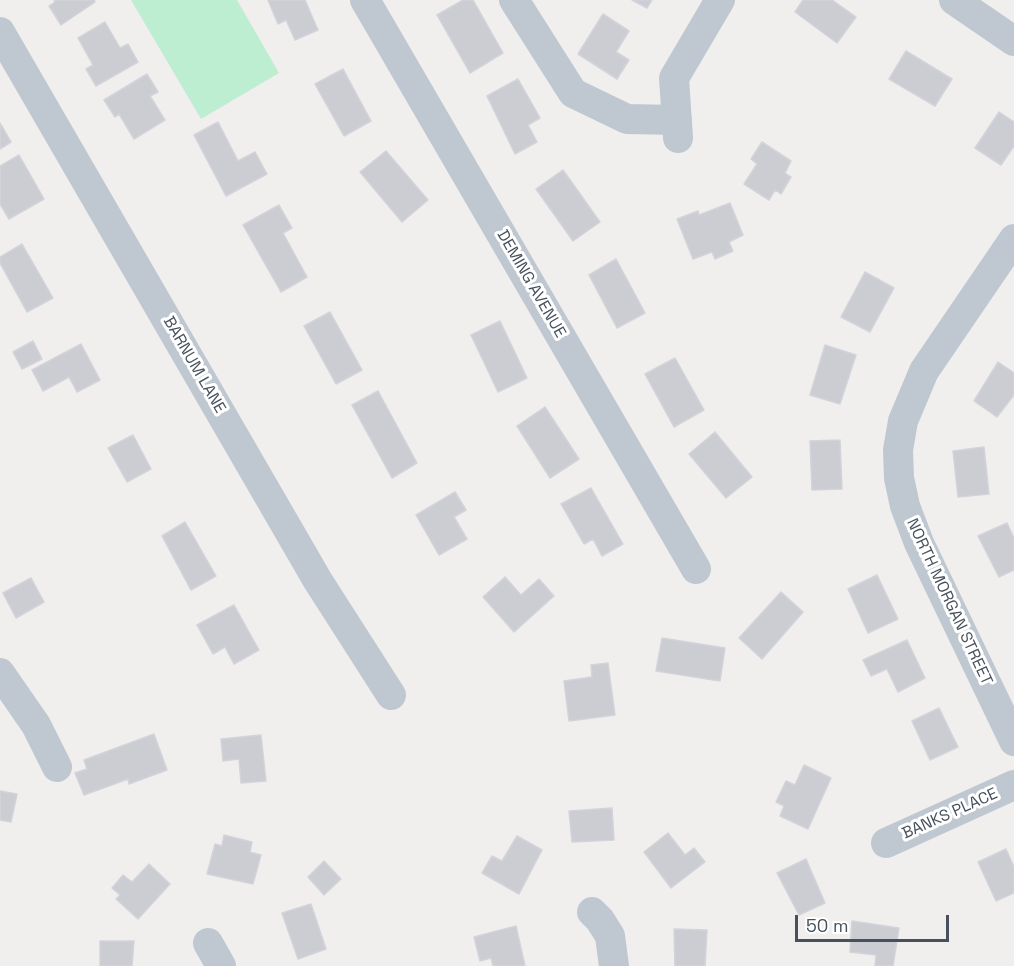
<!DOCTYPE html>
<style>
body{margin:0}
#map{position:relative;width:1014px;height:966px;overflow:hidden;background:#f1eeee;font-family:"Space Grotesk",sans-serif}
canvas{display:block}
.scale{position:absolute;left:795px;top:915px;width:154px;height:27px;box-sizing:border-box;border:3px solid #47515b;border-top:0;padding-left:8px;font-size:18px;line-height:21px;white-space:nowrap;color:#47515b;-webkit-text-stroke:4px #fff;paint-order:stroke}
</style>
<div id="map">
<canvas width="1014" height="966"></canvas>
<div class="scale">50 m</div>
</div>
<script>
const ctx = document.querySelector('canvas').getContext('2d');
ctx.lineJoin = 'round';
function paint(path, color) {
  ctx.fillStyle = color;
  ctx.fill(path, 'evenodd');
}
function shape(rows) {
  const path = new Path2D();
  for (const r of rows) {
    path.moveTo(r[0], r[1]);
    for (let i = 2; i < r.length; i += 2) path.lineTo(r[i], r[i + 1]);
  }
  return path;
}
function stroke(path, color, width, dash) {
  ctx.strokeStyle = color;
  ctx.lineWidth = width;
  ctx.lineCap = dash ? 'butt' : 'round';
  ctx.setLineDash(dash || []);
  ctx.stroke(path);
}
function write(font, color, halo, rows, align = 'center') {
  ctx.font = font + ' "Space Grotesk",sans-serif';
  ctx.lineWidth = 6;
  ctx.setLineDash([]);
  ctx.textBaseline = 'middle';
  ctx.strokeStyle = halo;
  ctx.fillStyle = color;
  for (const [text, x, y, turn = 0] of rows) {
    ctx.save();
    ctx.translate(x, y);
    ctx.rotate((+turn || 0) * Math.PI / 180);
    ctx.textAlign = isNaN(turn) ? turn : align;
    if (halo) ctx.strokeText(text, 0, 0);
    ctx.fillText(text, 0, 0);
    ctx.restore();
  }
}
const green = shape([
 [131,0,237,0,279,73,201,119]
]);
const building = shape([
 [54,0,94,0,95,2,61,25,49,6,55,2,54,0],
 [268,0,305,0,318,30,295,40,286,20,278,24,268,0],
 [463,0,473,0,503,53,470,73,437,15,463,0],
 [632,0,652,0,647,8,632,0],
 [803,0,832,0,856,17,837,43,795,12,803,0],
 [603,14,629,31,616,52,629,60,617,79,578,54,603,14],
 [105,22,120,48,128,44,138,62,96,86,86,69,93,65,78,38,105,22],
 [906,51,952,79,935,106,889,79,906,51],
 [343,69,371,121,344,136,315,84,343,69],
 [147,74,158,92,150,96,165,120,134,139,119,114,115,117,104,100,147,74],
 [518,79,540,118,528,125,537,142,515,154,487,96,518,79],
 [999,112,1014,122,1014,146,1001,165,975,148,999,112],
 [218,122,238,161,255,152,267,174,226,196,194,135,218,122],
 [0,123,11,142,0,149,0,123],
 [762,142,791,161,785,173,791,177,781,194,775,190,769,200,744,184,757,164,751,159,762,142],
 [386,151,428,200,402,222,360,172,386,151],
 [19,155,44,199,9,219,0,204,0,166,19,155],
 [563,170,600,222,573,241,536,189,563,170],
 [730,203,743,235,729,242,733,251,715,259,712,252,693,259,677,219,698,211,699,215,730,203],
 [279,205,292,228,283,233,307,277,281,292,243,225,279,205],
 [22,244,53,298,27,312,0,263,0,257,22,244],
 [616,259,645,313,617,328,589,275,616,259],
 [865,272,894,288,870,332,841,317,865,272],
 [330,312,362,370,336,384,304,326,330,312],
 [500,321,527,378,498,392,471,335,500,321],
 [33,341,42,359,22,369,13,352,33,341],
 [81,344,100,380,77,392,69,377,43,391,32,370,81,344],
 [825,345,856,355,840,404,810,395,825,345],
 [675,358,704,410,674,427,645,374,675,358],
 [998,362,1014,373,1014,395,997,417,974,401,998,362],
 [378,391,417,463,392,478,352,405,378,391],
 [545,407,579,459,550,478,517,426,545,407],
 [715,432,752,477,726,498,689,454,715,432],
 [133,435,151,469,127,482,108,448,133,435],
 [840,440,842,489,812,490,810,441,840,440],
 [984,447,989,494,958,497,953,451,984,447],
 [591,488,623,544,602,556,593,539,584,544,561,504,591,488],
 [455,492,466,510,454,517,467,539,439,555,416,515,455,492],
 [185,522,216,576,191,590,162,536,185,522],
 [1007,523,1014,538,1014,570,999,577,978,536,1007,523],
 [877,575,898,619,868,633,848,589,877,575],
 [505,577,521,595,539,579,554,596,514,632,483,597,505,577],
 [31,578,44,602,16,618,3,593,31,578],
 [781,592,803,612,762,659,739,638,781,592],
 [234,605,259,650,234,664,225,647,213,654,197,625,234,605],
 [662,638,725,648,720,681,656,671,662,638],
 [907,640,925,678,898,692,887,669,871,676,863,660,907,640],
 [608,663,615,715,569,721,564,681,592,677,591,665,608,663],
 [939,708,958,747,930,760,912,721,939,708],
 [154,734,167,770,129,784,128,779,84,795,75,773,87,769,84,760,154,734],
 [261,735,266,781,241,783,239,759,223,761,221,739,261,735],
 [804,765,831,778,808,829,780,816,784,806,776,802,786,781,795,785,804,765],
 [0,791,17,794,11,822,0,820,0,791],
 [612,808,614,840,572,842,569,811,612,808],
 [668,833,685,855,694,848,705,862,671,888,644,852,668,833],
 [224,835,252,842,250,852,261,855,253,884,207,874,215,844,222,846,224,835],
 [517,836,542,850,519,894,482,873,492,856,502,861,517,836],
 [1006,849,1014,867,1014,893,996,901,978,862,1006,849],
 [806,859,825,903,799,915,777,873,806,859],
 [324,861,341,879,324,895,308,877,324,861],
 [149,864,170,884,138,919,116,899,120,895,112,888,123,875,132,882,149,864],
 [311,904,326,949,298,959,282,913,311,904],
 [852,921,899,928,893,966,875,966,876,955,850,952,852,921],
 [516,926,525,966,493,966,491,958,480,961,474,937,516,926],
 [674,929,707,930,705,966,675,966,674,929],
 [100,941,134,941,132,966,100,966,100,941]
]);
const minor = shape([
 [365,0,696,569],
 [514,0,573,93,627,119,677,120],
 [954,0,1014,41],
 [0,32,318,581,391,695],
 [678,138,674,78,720,0],
 [1014,239,924,371,903,421,898,450,899,478,905,506,919,543,1014,741],
 [0,673,36,725,57,767],
 [886,843,1014,785],
 [592,912,600,920,610,936,614,966],
 [208,943,221,966]
]);
const streetNames = [
 ["DEMING AVENUE",531,284,60],
 ["BARNUM LANE",194,365,60],
 ["NORTH MORGAN STREET",949,602,65],
 ["BANKS PLACE",950,814,-24]
];
paint(green, '#bdeed1');
paint(building, '#cbcdd3');
stroke(building, '#d2d4da', 1.5);
stroke(minor, '#bfc8d0', 30);
write('16px', '#47515b', '#fff', streetNames);
</script>
